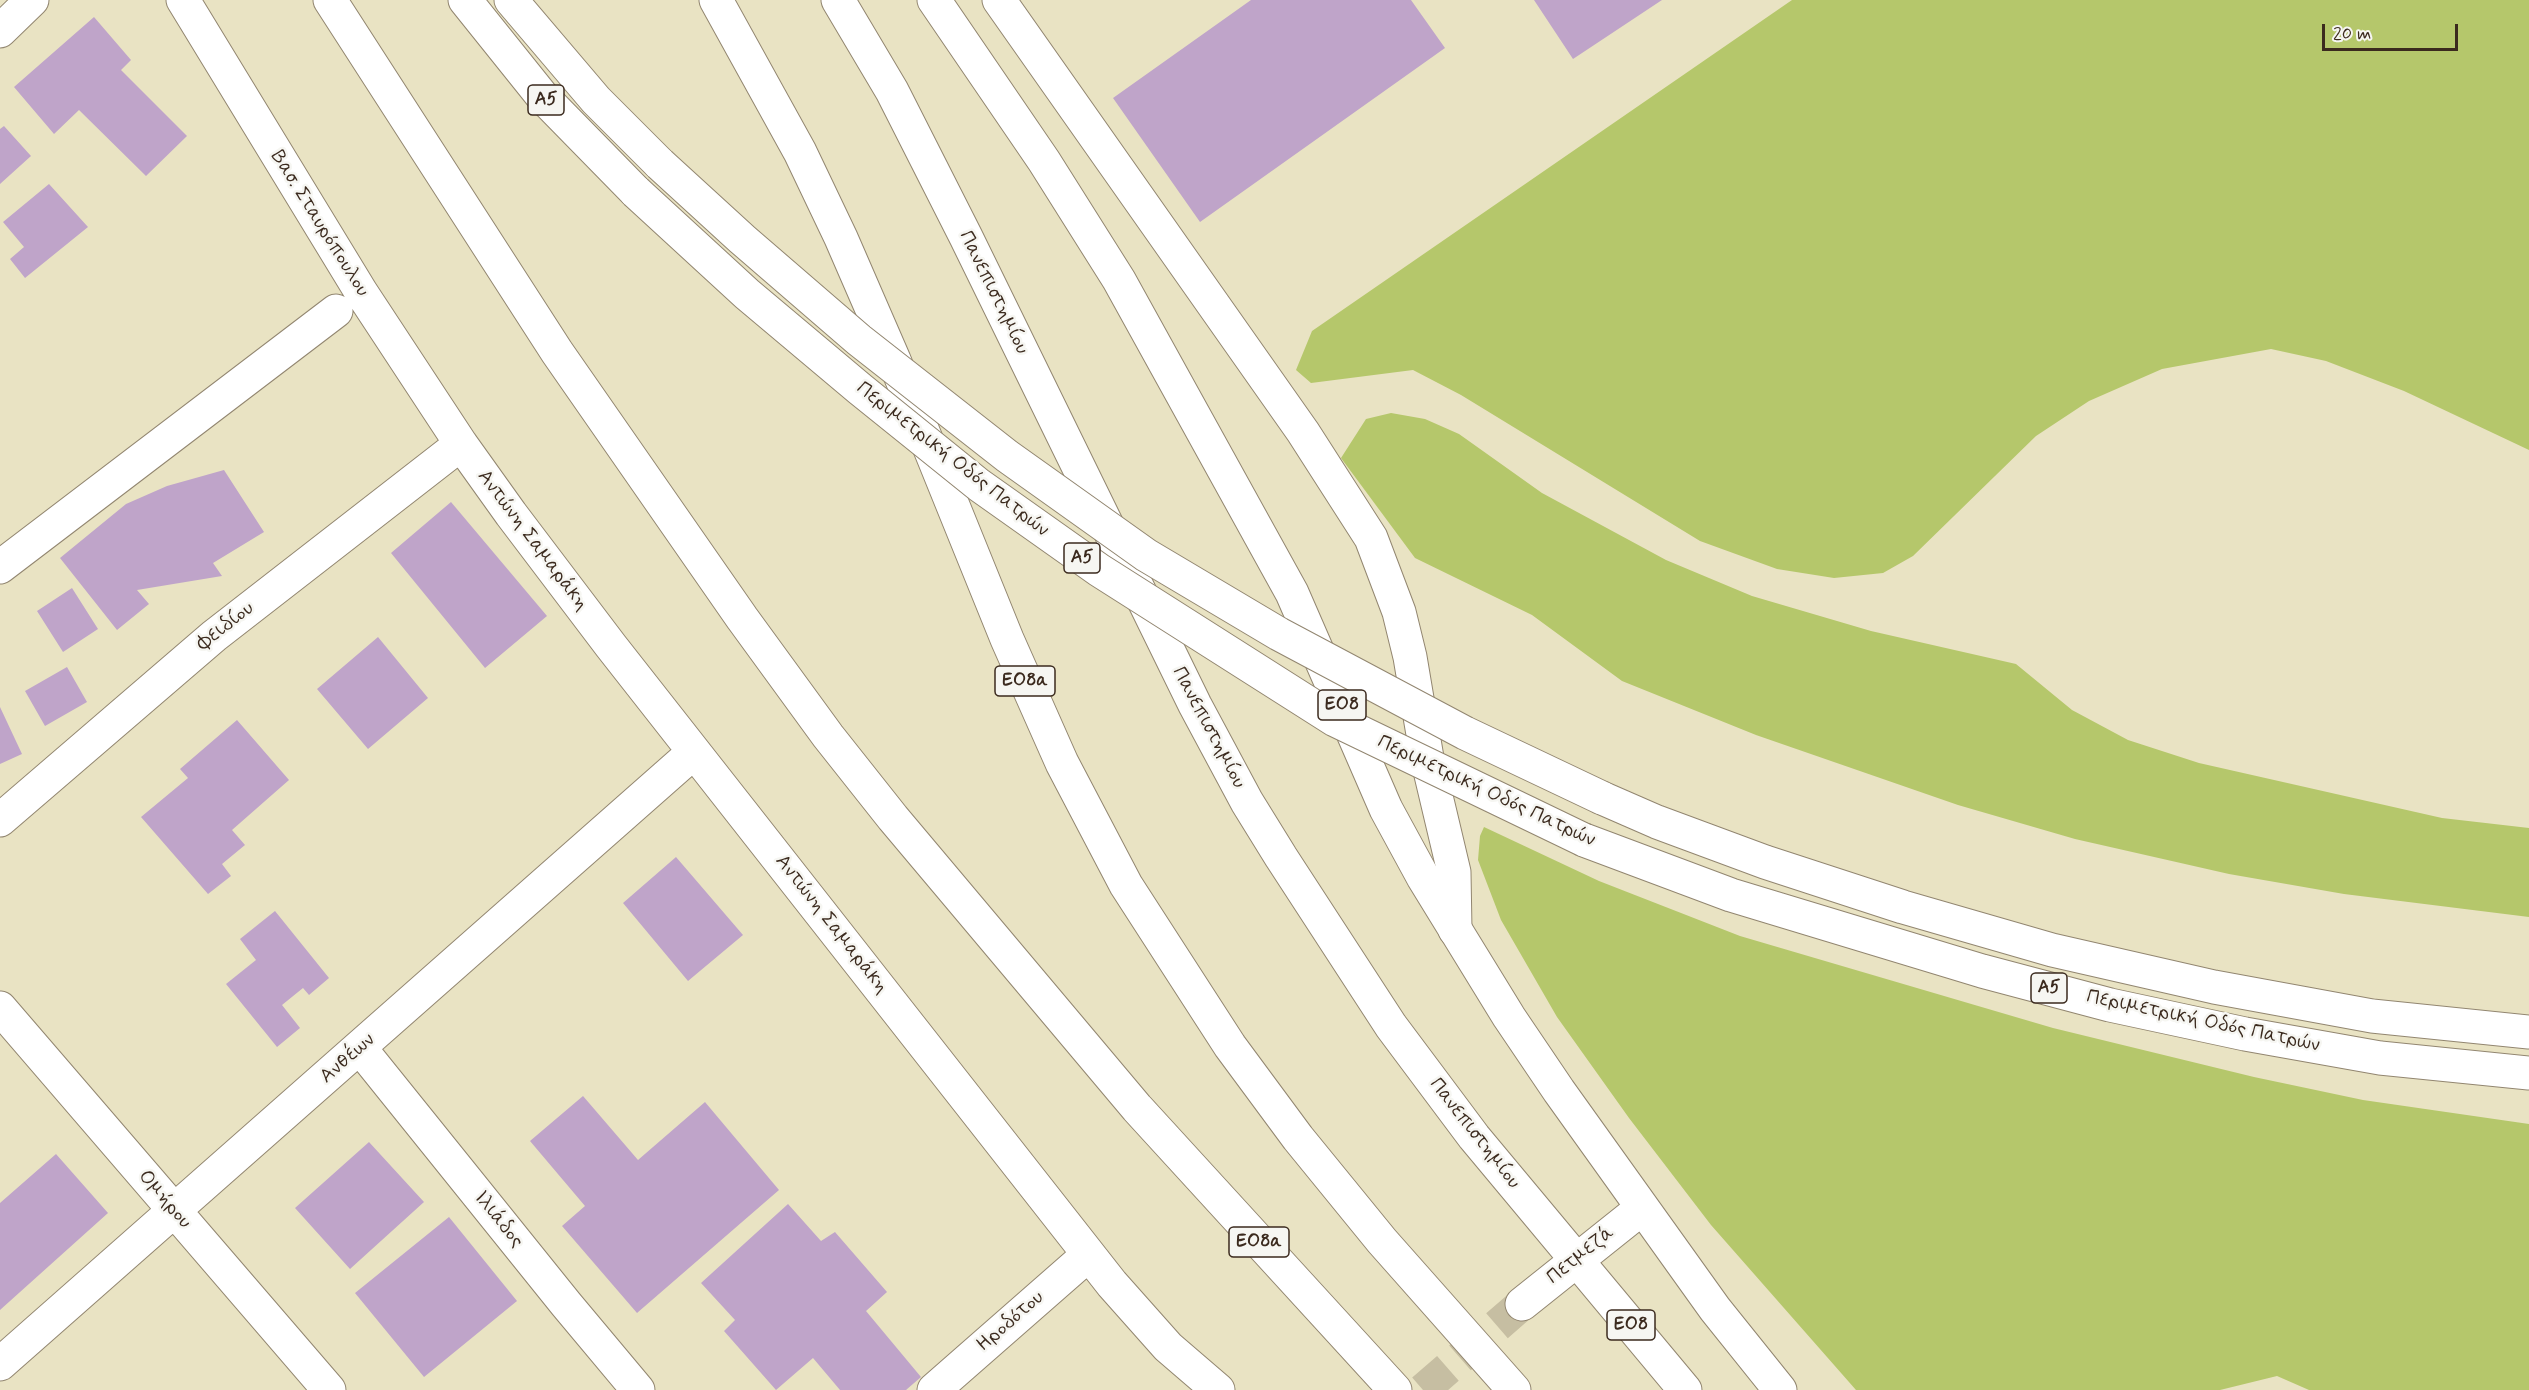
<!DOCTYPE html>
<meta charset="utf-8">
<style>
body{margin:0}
#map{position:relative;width:2529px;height:1390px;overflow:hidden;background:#e9e3c3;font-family:Mynerve,sans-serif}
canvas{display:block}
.scale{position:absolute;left:2322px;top:24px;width:136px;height:27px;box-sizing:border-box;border:3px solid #3b2a1e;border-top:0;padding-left:8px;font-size:18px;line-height:21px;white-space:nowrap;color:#3b2a1e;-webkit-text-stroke:4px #f6f6f2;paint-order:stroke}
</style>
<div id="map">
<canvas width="2529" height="1390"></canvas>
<div class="scale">20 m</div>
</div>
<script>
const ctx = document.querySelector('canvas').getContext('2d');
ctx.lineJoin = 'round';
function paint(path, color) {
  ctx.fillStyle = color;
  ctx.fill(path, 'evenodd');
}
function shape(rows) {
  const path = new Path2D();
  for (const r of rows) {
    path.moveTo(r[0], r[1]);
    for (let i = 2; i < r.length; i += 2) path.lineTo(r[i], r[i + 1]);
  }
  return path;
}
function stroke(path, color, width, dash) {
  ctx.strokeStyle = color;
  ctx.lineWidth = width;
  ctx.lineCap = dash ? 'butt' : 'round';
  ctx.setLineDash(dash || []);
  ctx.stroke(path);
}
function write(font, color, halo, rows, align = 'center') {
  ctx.font = font + ' Mynerve,sans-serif';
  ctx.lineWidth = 5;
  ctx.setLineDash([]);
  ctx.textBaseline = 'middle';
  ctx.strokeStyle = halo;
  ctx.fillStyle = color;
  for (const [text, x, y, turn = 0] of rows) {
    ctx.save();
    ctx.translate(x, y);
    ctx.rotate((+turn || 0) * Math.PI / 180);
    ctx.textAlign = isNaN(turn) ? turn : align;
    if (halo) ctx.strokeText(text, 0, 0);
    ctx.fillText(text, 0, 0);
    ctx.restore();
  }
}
const green = shape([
 [1792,0,2529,0,2529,450,2404,391,2326,361,2271,349,2162,369,2089,401,2036,436,1913,556,1883,573,1834,578,1777,569,1700,541,1461,395,1413,370,1311,383,1296,370,1312,331],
 [1391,413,1425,419,1459,434,1542,493,1666,560,1752,596,1871,631,2016,664,2072,710,2128,740,2199,763,2442,818,2529,828,2529,917,2344,894,2229,874,2075,839,1958,805,1756,735,1622,681,1532,615,1415,558,1341,458,1366,419],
 [1484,827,1599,881,1740,936,2053,1028,2254,1077,2363,1100,2529,1124,2529,1390,2309,1390,2277,1376,2220,1390,1856,1390,1711,1225,1629,1118,1557,1017,1501,920,1478,860,1480,836]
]);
const building = shape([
 [1251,0,1411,0,1445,48,1200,222,1113,98],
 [1534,0,1662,0,1573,59],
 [94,17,131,60,121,70,187,136,146,176,79,110,54,134,14,87],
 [4,126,31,156,0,184,0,129],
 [49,184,88,227,25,278,10,259,24,247,3,222],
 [224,470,264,532,213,563,222,576,137,590,149,604,117,630,60,558,126,504,167,486],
 [451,502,547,616,485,668,391,553],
 [72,588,98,629,63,652,37,611],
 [378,637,428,698,368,749,317,689],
 [67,667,87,702,45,726,25,691],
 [0,707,22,754,0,764],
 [237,720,289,780,232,830,245,845,222,864,231,876,208,894,141,817,188,778,180,769],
 [676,857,743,935,688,981,623,903],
 [275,911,329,978,309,995,303,988,282,1005,300,1028,277,1047,226,984,256,960,240,939],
 [583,1096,638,1160,705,1102,779,1190,637,1313,562,1226,585,1206,530,1141],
 [369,1142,424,1202,350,1269,295,1208],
 [56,1154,108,1213,0,1310,0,1203],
 [788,1204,821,1241,835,1232,887,1292,866,1311,921,1377,906,1390,840,1390,813,1358,776,1390,724,1331,735,1320,701,1283],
 [449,1217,517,1301,424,1377,355,1293]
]);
const minorTunnel = shape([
 [1423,1390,1522,1304]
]);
const minor = shape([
 [183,0,361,292,461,444,511,514,611,646,1112,1284,1168,1347,1218,1390],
 [999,0,1303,432,1371,538,1399,612,1410,657,1427,758,1454,872,1455,930],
 [0,31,32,0],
 [0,567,336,311],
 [0,820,214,636,461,444],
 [0,1008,329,1390],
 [360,1048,566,1304,638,1390],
 [1522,1304,1641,1209],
 [0,1364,694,752],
 [934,1390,1088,1255]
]);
const major = shape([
 [838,0,892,91,966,237,1195,705,1247,802,1281,857,1391,1026,1474,1137,1685,1390],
 [934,0,1044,161,1119,280,1292,593,1386,809,1423,877,1509,1017,1559,1091,1715,1309,1780,1390]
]);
const highway = shape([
 [330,0,557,352,742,618,828,736,893,818,1137,1108,1395,1390],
 [465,0,542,96,636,192],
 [511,0,596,100,660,164],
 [716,0,800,152,841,238,894,360,1007,639,1062,763,1126,885,1230,1046,1298,1138,1382,1241,1514,1390],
 [1602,798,1657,822,1765,862,1903,907,2052,950,2214,987,2372,1016,2529,1032],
 [1584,840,1731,895,1982,971,2110,1005,2245,1034,2380,1058,2529,1073]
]);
const highwayBridge = shape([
 [660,164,742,239,859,340,1007,456,1146,555,1279,634,1465,733,1602,798],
 [636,192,747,294,860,389,979,485,1099,570,1335,720,1584,840]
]);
const shields = [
 [546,100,36],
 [1082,558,36],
 [1025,681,60],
 [1342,705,48],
 [2049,988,36],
 [1259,1242,60],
 [1631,1325,48]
];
const shieldNames = [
 ["Α5",546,100],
 ["Α5",1082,558],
 ["ΕΟ8α",1025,681],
 ["ΕΟ8",1342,705],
 ["Α5",2049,988],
 ["ΕΟ8α",1259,1242],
 ["ΕΟ8",1631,1325]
];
const streetNames = [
 ["Βασ. Σταυρόπουλου",319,224,58],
 ["Πανεπιστημίου",993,293,64],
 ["Περιμετρική Οδός Πατρών",952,460,38],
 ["Αντώνη Σαμαράκη",532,541,53],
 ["Φειδίου",226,627,-38],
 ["Πανεπιστημίου",1208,728,62],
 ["Περιμετρική Οδός Πατρών",1486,792,25],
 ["Αντώνη Σαμαράκη",831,925,52],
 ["Περιμετρική Οδός Πατρών",2203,1022,12],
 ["Ανθέων",348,1059,-41],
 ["Πανεπιστημίου",1474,1134,52],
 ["Ομήρου",164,1200,49],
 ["Ιλιάδος",498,1220,51],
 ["Πετμεζά",1581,1256,-39],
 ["Ηροδότου",1011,1322,-41]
];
paint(green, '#b5c76b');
paint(building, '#bfa4c9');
stroke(minorTunnel, '#c6bea2', 33, [33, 16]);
stroke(minor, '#928670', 35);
stroke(major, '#928670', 35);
stroke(highway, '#928670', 35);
stroke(minor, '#fff', 33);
stroke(major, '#fff', 33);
stroke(highway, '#fff', 33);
stroke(highwayBridge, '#928670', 35, []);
stroke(highwayBridge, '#fff', 33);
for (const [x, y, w] of shields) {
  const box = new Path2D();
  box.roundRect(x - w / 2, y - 15, w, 30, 4.5);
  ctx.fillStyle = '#f6f6f2';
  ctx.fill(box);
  stroke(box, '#3b2a1e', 1.5);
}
write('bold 18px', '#3b2a1e', null, shieldNames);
write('20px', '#3b2a1e', '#f6f6f2', streetNames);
</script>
